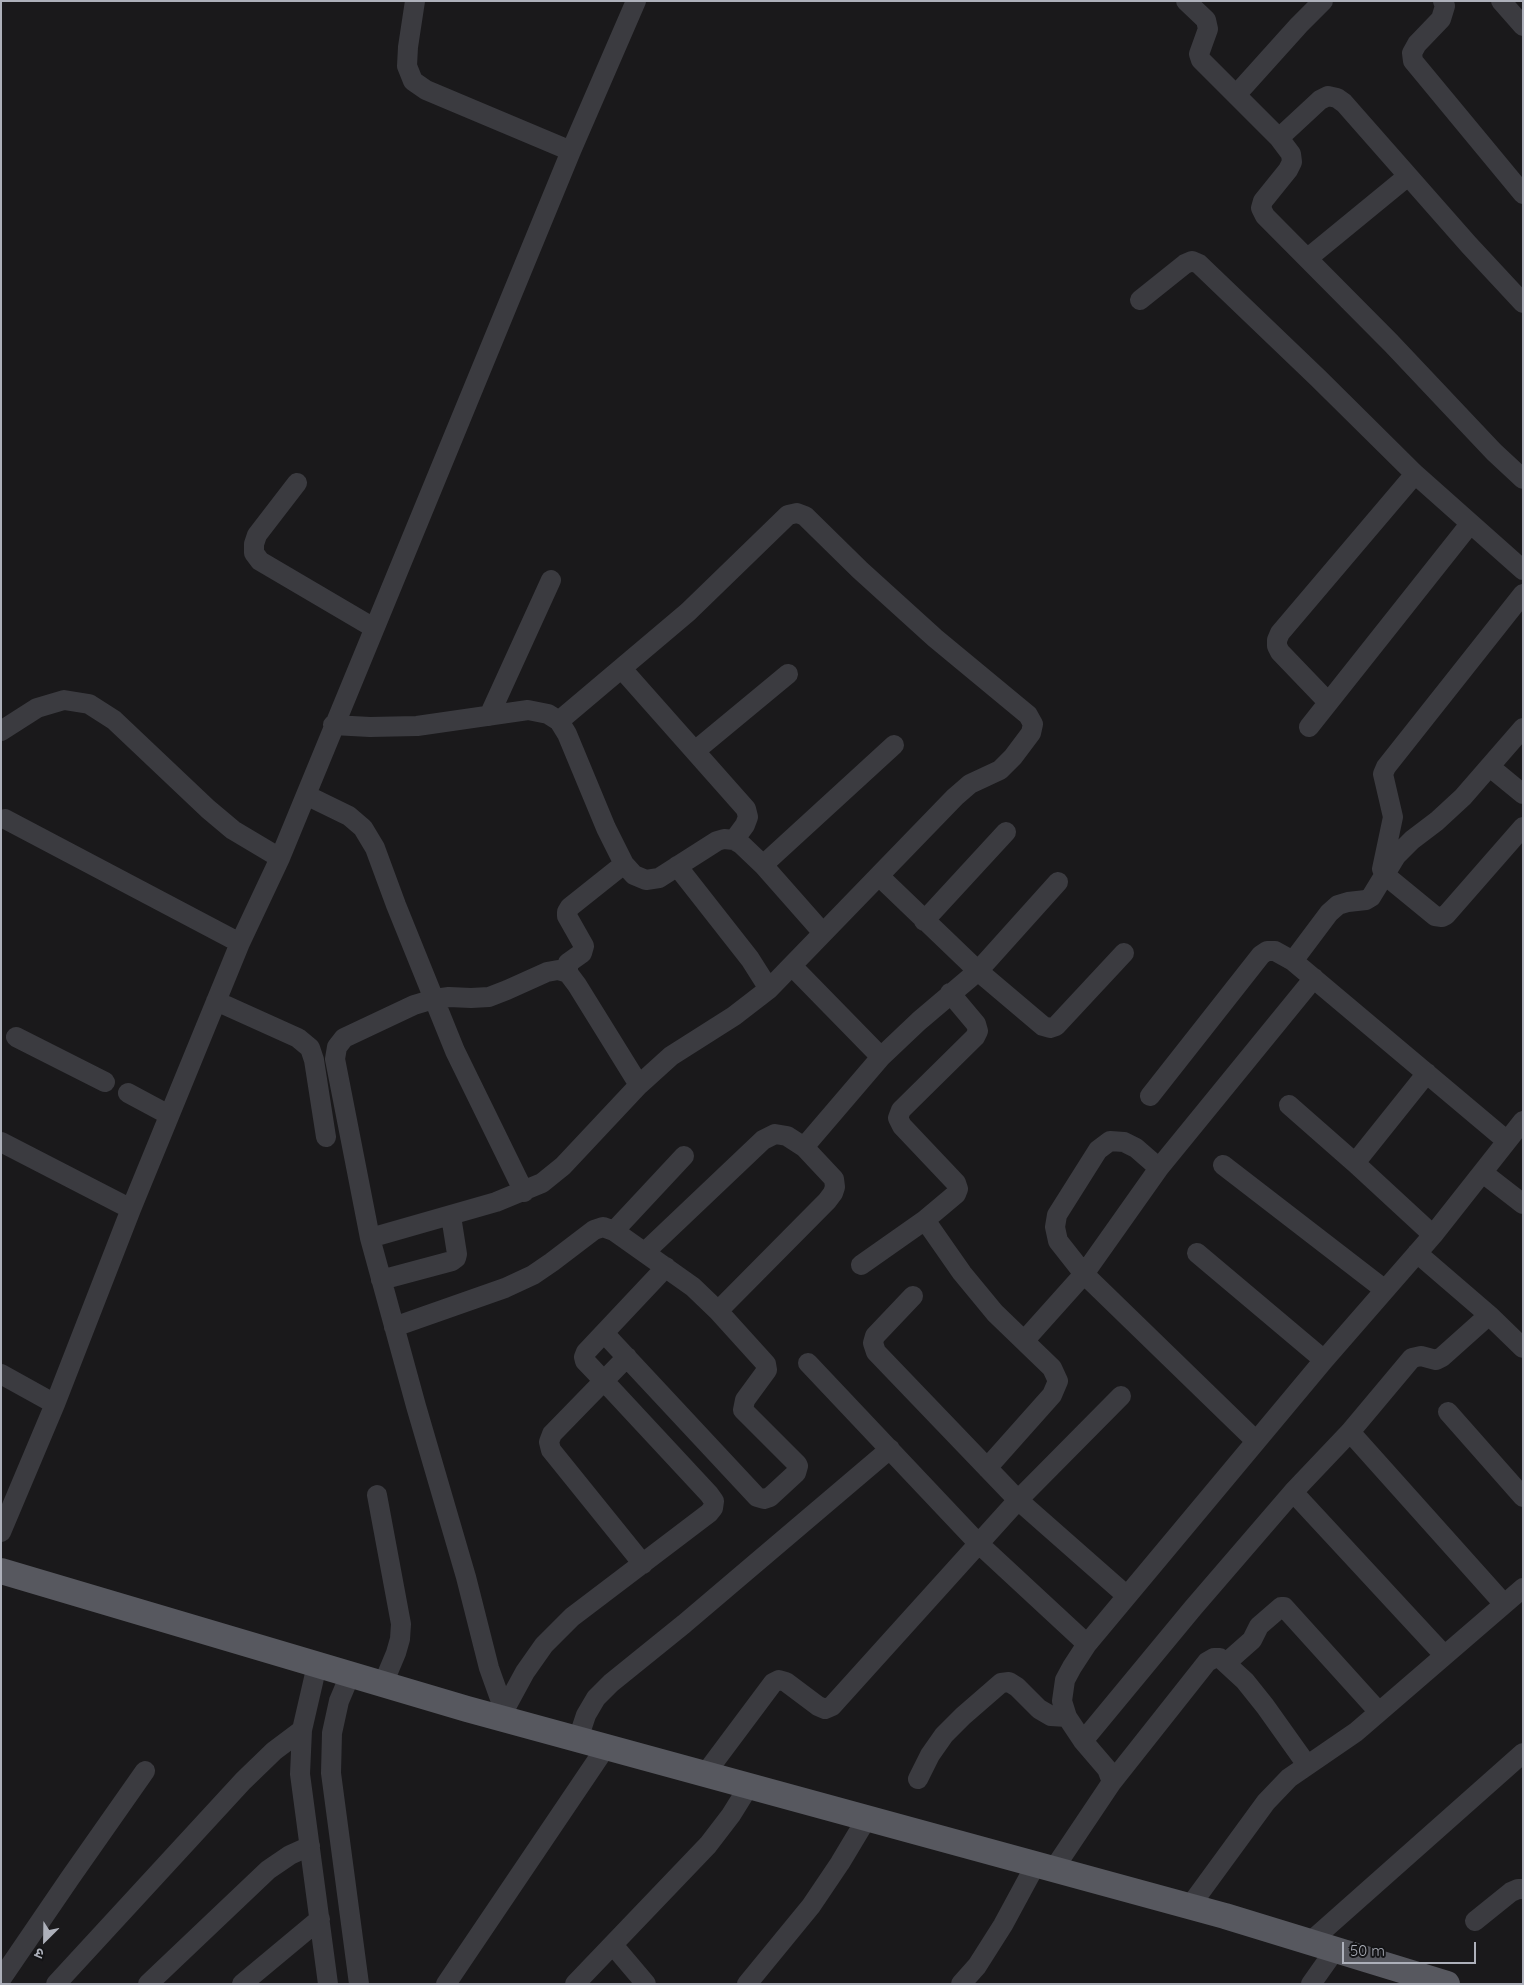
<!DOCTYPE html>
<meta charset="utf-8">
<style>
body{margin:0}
#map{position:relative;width:1524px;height:1985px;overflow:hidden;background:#1a191b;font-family:Quicksand,"Noto Sans Devanagari",sans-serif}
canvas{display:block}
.frame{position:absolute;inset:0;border:2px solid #adb0ba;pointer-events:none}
.north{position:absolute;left:20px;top:1915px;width:50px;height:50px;-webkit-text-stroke:4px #141416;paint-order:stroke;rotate:203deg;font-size:14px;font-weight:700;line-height:20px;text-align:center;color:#adb0ba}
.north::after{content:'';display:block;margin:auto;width:18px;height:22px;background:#adb0ba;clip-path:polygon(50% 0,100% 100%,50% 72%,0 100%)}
.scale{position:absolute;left:1342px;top:1942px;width:134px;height:22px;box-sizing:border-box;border:2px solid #adb0ba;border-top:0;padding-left:6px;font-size:15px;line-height:18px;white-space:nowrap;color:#adb0ba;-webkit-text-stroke:4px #141416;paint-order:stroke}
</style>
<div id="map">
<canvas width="1524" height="1985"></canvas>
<div class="frame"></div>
<div class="north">उ</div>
<div class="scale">50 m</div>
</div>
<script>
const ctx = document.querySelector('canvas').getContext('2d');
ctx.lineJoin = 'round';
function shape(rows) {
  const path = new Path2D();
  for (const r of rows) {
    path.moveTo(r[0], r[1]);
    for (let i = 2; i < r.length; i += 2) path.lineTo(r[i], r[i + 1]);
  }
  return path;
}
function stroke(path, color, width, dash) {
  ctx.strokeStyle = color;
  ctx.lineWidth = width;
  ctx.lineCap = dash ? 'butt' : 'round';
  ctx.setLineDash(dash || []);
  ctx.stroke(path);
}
const minor = shape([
 [415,1,408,47,407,66,413,81,426,90,571,151],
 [1186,1,1206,20,1208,29,1199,54,1201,60,1279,138,1291,154,1292,162,1288,170,1263,201,1261,208,1265,216,1391,343,1494,452,1523,479],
 [1443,1,1445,6,1441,19,1417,44,1412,53,1413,61,1523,194],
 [1501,1,1523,26],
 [1236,95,1299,25,1323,1],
 [1279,138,1320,100,1328,96,1337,98,1344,103,1469,245,1523,303],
 [1308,258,1408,176],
 [1140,300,1185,264,1192,261,1199,264,1318,378,1415,474,1523,570],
 [297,483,257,535,254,544,254,553,260,561,374,628],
 [1523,594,1386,767,1383,774,1393,817,1382,869,1385,875,1435,916,1442,917,1446,915,1523,827],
 [622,669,746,809,748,817,745,825,734,840],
 [1328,702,1280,652,1277,646,1277,640,1280,633,1415,474],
 [489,716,551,580],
 [333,725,370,727,417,726,528,710,548,714,559,721,567,734,606,828,624,864,634,875,646,880,659,878,717,841,724,839,734,840,741,844,763,865,823,933],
 [1309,727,1470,524],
 [1,731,37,708,64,700,89,704,114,720,208,809,233,830,280,858],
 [695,751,788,674],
 [1490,767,1523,794],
 [306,795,349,816,363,828,375,848,396,905,455,1051,524,1192],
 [5,819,240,943],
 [763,865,894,745],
 [677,866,750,959,769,989],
 [879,876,978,971,1043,1026,1050,1028,1056,1026,1124,953],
 [924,921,1006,832],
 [1293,961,1329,913,1338,905,1348,902,1366,900,1371,897,1396,856,1412,840,1437,821,1463,797,1523,728],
 [792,966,881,1057],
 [568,973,568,963,582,953,584,946,567,916,567,912,570,907,624,864],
 [216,1001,298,1038,310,1048,314,1060,326,1137],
 [16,1037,105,1082],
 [128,1093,169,1115],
 [1150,1096,1261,955,1267,951,1275,951,1293,961,1507,1141],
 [1289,1105,1355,1163,1433,1235],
 [1,1142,131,1209],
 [804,1147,881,1057,919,1021,978,971,1058,882],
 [1355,1163,1427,1073],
 [1223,1165,1385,1290],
 [1159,1168,1136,1148,1124,1142,1110,1141,1098,1150,1057,1215,1055,1227,1058,1241,1084,1274,1256,1441],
 [1483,1173,1523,1204],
 [925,1220,962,1273,995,1313,1052,1368,1058,1381,1052,1395,987,1468],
 [614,1231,684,1156],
 [370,1238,496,1202,542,1183,563,1166,639,1085,671,1056,734,1016,769,989,955,797,970,784,1000,770,1013,757,1031,733,1033,724,1028,715,935,638,860,570,805,516,797,513,788,515,688,612,559,721],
 [645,1252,763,1140,775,1134,787,1136,804,1147,834,1179,835,1187,833,1193,827,1201,718,1311],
 [1197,1253,1324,1360],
 [1417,1253,1489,1315,1523,1348],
 [861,1265,925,1220,956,1194,958,1189,956,1183,902,1126,898,1118,901,1110,975,1037,978,1031,976,1024,950,993],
 [381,1280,452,1261,456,1258,457,1254,451,1216],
 [913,1296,875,1336,873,1343,876,1352,1018,1500,1127,1596],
 [394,1327,505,1288,533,1275,552,1262,594,1230,603,1227,614,1231,693,1287,718,1311,766,1364,767,1370,745,1400,743,1410,797,1464,798,1466,796,1473,770,1497,764,1499,757,1497,604,1333],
 [1024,1341,1084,1274,1159,1168,1314,978],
 [627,1357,552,1434,549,1442,551,1450,643,1564],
 [808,1363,978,1543,1087,1644],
 [1,1374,55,1404],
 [1448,1412,1523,1497],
 [1350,1432,1504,1604],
 [1293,1492,1444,1655],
 [377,1495,401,1624,400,1639,396,1653,383,1684],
 [1,1532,55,1404,131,1209,240,943,280,858,571,151,636,1],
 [1226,1663,1252,1640,1259,1626,1281,1607,1284,1607,1379,1712],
 [317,1665,302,1730,300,1774,328,1984],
 [350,1675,339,1701,332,1733,331,1773,359,1984],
 [504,1710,489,1668,466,1577,416,1406,370,1238,335,1059,337,1047,344,1038,414,1005,434,999,449,997,471,998,489,997,507,990,547,972,558,970,568,973,577,985,639,1085],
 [500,1718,525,1672,544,1645,572,1617,709,1513,713,1508,714,1501,709,1494,603,1380,585,1361,584,1357,586,1352,666,1267],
 [578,1739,586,1715,596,1698,611,1683,684,1624,890,1449],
 [1083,1741,1193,1608,1293,1492,1350,1432,1412,1358,1421,1356,1436,1360,1442,1357,1489,1315],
 [705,1774,773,1683,779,1680,786,1682,818,1706,825,1709,832,1706,1018,1500,1121,1396],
 [918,1779,930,1755,944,1735,963,1716,1001,1683,1009,1682,1017,1687,1039,1709,1051,1716,1067,1717],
 [1112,1782,1207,1662,1214,1658,1220,1658,1245,1681,1265,1706,1307,1765],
 [1053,1870,1112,1782,1107,1769,1083,1741,1067,1717,1062,1701,1065,1680,1072,1667,1087,1644,1324,1360,1433,1235,1523,1121],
 [1190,1906,1266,1802,1289,1778,1356,1732,1523,1588],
 [1475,1921,1511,1892,1518,1889,1523,1889],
 [1310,1942,1523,1753],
 [613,1945,646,1984],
 [1,1979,70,1878,145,1771],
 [56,1984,243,1781,274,1751,302,1730],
 [148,1984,268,1870,290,1855,310,1846],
 [242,1984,320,1919],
 [446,1984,606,1747],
 [575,1984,708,1845,731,1815,749,1786],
 [747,1984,811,1906,840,1863,867,1818],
 [961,1984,977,1966,1003,1925,1036,1864],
 [1311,1984,1335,1950]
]);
const major = shape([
 [1,1571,467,1709,1225,1916,1447,1984]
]);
stroke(minor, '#3b3b40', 20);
stroke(major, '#57585f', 26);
</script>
